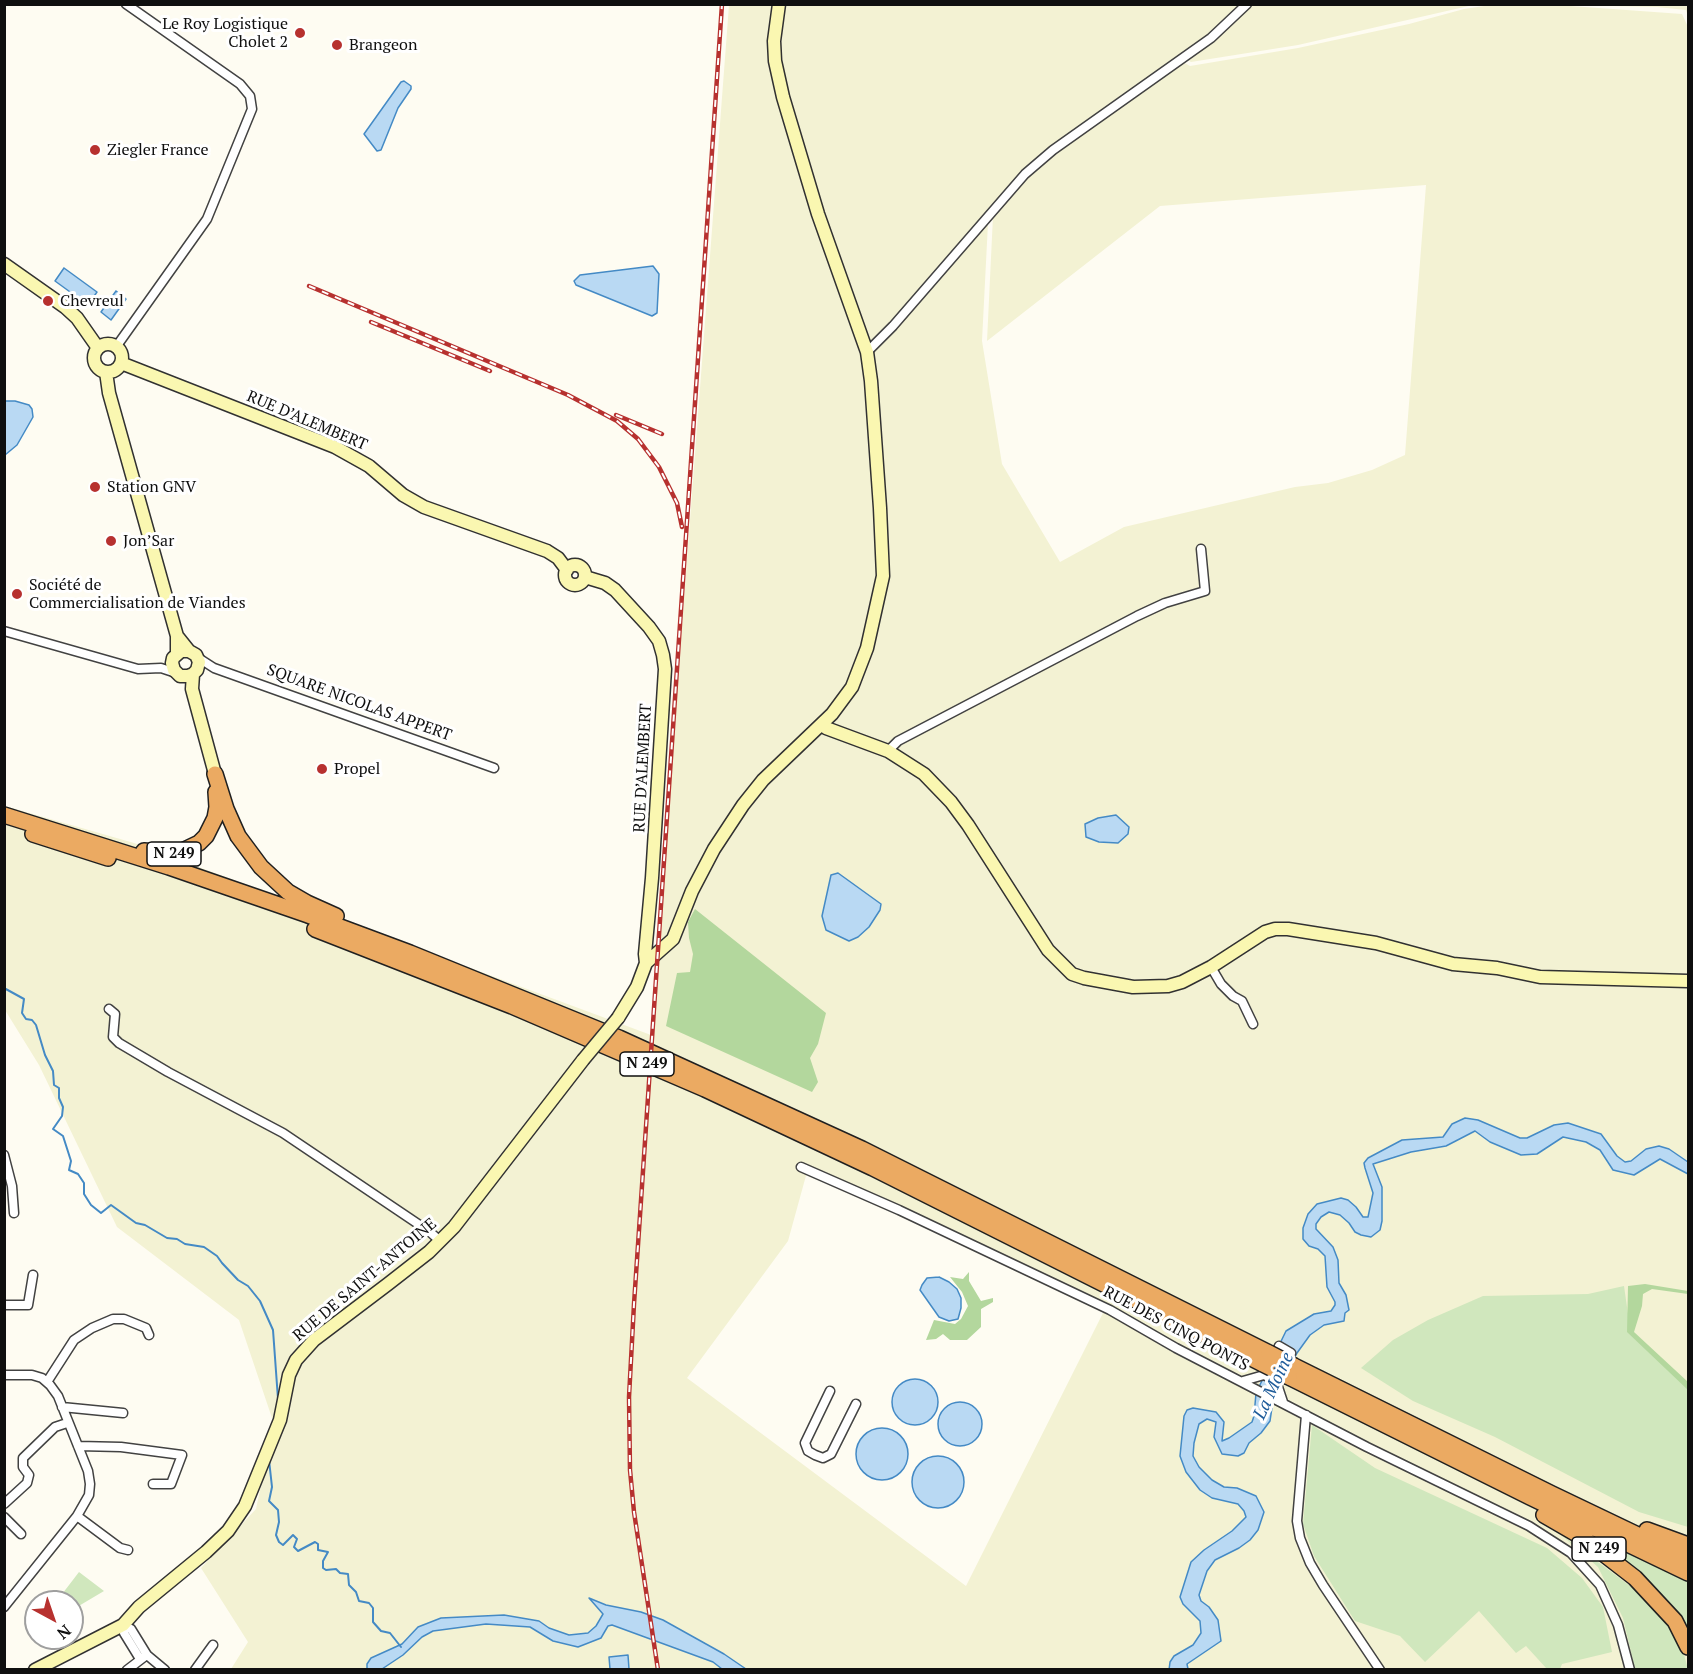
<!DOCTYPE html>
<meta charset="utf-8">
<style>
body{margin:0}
#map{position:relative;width:1693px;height:1674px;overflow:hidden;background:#fefcf2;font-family:"PT Serif",serif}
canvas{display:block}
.frame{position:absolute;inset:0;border:6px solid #0f0f0f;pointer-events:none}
.north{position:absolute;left:24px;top:1590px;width:60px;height:60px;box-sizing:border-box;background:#fff;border:2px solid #9f9f9f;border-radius:50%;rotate:140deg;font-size:16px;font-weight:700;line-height:24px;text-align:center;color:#0f0f0f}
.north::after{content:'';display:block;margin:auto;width:21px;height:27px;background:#b7312f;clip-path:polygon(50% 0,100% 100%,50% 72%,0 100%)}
</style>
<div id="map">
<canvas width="1693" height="1674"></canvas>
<div class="frame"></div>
<div class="north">N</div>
</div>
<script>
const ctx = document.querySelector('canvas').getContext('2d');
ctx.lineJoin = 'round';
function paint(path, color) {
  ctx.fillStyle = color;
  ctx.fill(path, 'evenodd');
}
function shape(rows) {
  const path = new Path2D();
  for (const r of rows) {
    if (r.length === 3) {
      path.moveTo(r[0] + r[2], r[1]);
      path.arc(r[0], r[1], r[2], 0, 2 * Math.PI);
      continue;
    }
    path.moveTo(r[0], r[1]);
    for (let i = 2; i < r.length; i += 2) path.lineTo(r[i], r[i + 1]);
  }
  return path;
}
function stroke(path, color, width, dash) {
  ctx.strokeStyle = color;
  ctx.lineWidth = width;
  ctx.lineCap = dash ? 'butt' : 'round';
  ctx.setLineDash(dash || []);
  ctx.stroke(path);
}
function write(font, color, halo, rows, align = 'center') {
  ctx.font = font + ' "PT Serif",serif';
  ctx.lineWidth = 6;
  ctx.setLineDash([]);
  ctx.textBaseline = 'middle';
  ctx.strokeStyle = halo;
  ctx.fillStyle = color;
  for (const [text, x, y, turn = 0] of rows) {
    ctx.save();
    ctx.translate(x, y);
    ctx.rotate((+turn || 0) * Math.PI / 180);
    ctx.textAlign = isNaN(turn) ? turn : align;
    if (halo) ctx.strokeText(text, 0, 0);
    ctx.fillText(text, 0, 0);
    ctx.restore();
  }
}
const farmland = shape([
 [1543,4,1682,14,1688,27,1688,1669,231,1669,248,1642,201,1568,256,1509,274,1424,239,1320,117,1227,39,1065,5,1010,5,806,134,843,651,1035,729,5,1473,5,1298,45,1191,62,1186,59,1051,148,891,323,869,344,846,284,778,67,770,66,864,359,927,292,988,223,982,341,1002,464,1060,562,1124,527,1295,487,1328,483,1372,470,1405,455,1426,185,1160,206,987,341,993,216,1028,176,1055,152,1183,62,1190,66,1298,48,1409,24,1464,9,1491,5],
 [807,1172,1104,1311,966,1586,687,1378,788,1241],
 [1567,5,1688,5,1688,16,1686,10,1657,7]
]);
const green = shape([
 [1624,1286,1631,1335,1688,1388,1688,1527,1639,1512,1495,1437,1413,1401,1361,1368,1393,1340,1428,1320,1483,1296,1588,1294],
 [1312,1425,1375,1468,1547,1548,1582,1578,1603,1607,1612,1652,1562,1664,1560,1669,1547,1669,1526,1646,1516,1653,1479,1611,1425,1662,1400,1636,1355,1621,1314,1556,1303,1524],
 [1559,1533,1653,1603,1678,1633,1688,1669,1635,1669,1623,1618,1598,1567],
 [1588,1533,1688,1578,1688,1635],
 [79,1572,104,1591,72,1610,72,1602,56,1602]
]);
const forest = shape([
 [695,909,826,1013,818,1044,810,1058,818,1082,812,1092,666,1026,677,973,690,972,693,954,689,938,688,922],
 [969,1272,969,1281,981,1301,993,1298,993,1302,981,1309,981,1327,967,1340,950,1340,943,1334,936,1339,926,1340,934,1320,955,1324,961,1319,968,1306,962,1292,950,1277,963,1279],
 [1645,1284,1688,1291,1688,1294,1652,1289,1643,1294,1642,1306,1634,1332,1688,1382,1688,1390,1627,1332,1628,1286]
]);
const water = shape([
 [404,81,411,86,411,89,398,108,381,150,377,151,364,134,401,82,404,81],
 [653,266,659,274,657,313,652,316,576,285,574,281,580,275,653,266],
 [64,268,97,292,88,305,55,281,64,268],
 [116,291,126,299,111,320,101,312,116,291],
 [5,401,15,401,29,405,32,409,33,417,17,445,5,455,5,401],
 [1116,815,1129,827,1128,834,1118,843,1099,842,1086,837,1085,824,1098,818,1116,815],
 [838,873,881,904,880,910,869,927,858,937,849,941,826,930,822,916,831,875,838,873],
 [1465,1118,1478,1120,1520,1138,1527,1138,1554,1125,1568,1123,1601,1134,1617,1156,1625,1162,1631,1161,1646,1149,1659,1146,1669,1149,1688,1162,1688,1174,1660,1159,1634,1175,1613,1170,1600,1150,1586,1142,1563,1137,1537,1154,1521,1155,1490,1142,1475,1131,1446,1146,1411,1152,1373,1164,1382,1187,1382,1221,1380,1230,1371,1237,1361,1235,1355,1232,1349,1223,1340,1215,1329,1212,1321,1217,1316,1224,1316,1229,1333,1247,1338,1260,1339,1283,1346,1295,1349,1310,1345,1313,1344,1321,1324,1325,1310,1335,1297,1353,1273,1401,1270,1421,1261,1433,1249,1443,1244,1453,1238,1456,1222,1454,1214,1437,1216,1422,1207,1419,1199,1424,1194,1443,1193,1456,1199,1467,1212,1480,1224,1487,1237,1488,1256,1496,1264,1512,1258,1530,1250,1540,1239,1548,1215,1560,1207,1571,1199,1595,1201,1601,1209,1607,1218,1620,1221,1641,1187,1664,1188,1669,1169,1670,1170,1662,1174,1656,1193,1645,1201,1633,1200,1621,1183,1604,1180,1597,1191,1562,1204,1550,1232,1531,1246,1517,1244,1511,1238,1504,1212,1498,1200,1490,1186,1472,1180,1456,1184,1416,1187,1410,1193,1408,1216,1412,1224,1422,1222,1441,1229,1438,1252,1422,1254,1416,1256,1393,1286,1331,1314,1314,1331,1311,1335,1305,1335,1302,1327,1287,1325,1256,1318,1249,1309,1246,1303,1239,1303,1228,1308,1214,1317,1204,1341,1198,1348,1200,1356,1207,1363,1217,1368,1217,1373,1193,1365,1168,1364,1163,1368,1158,1402,1140,1443,1137,1452,1124,1465,1118],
 [939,1277,949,1282,957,1289,961,1298,961,1308,958,1319,949,1321,939,1317,920,1290,922,1285,927,1278,939,1277],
 [915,1402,23],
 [960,1424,22],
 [882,1454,26],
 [938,1482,26],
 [589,1598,606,1605,641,1612,663,1620,724,1654,746,1669,722,1669,713,1662,612,1625,608,1626,601,1638,578,1647,553,1641,530,1627,486,1624,433,1631,422,1637,403,1655,382,1669,367,1669,367,1664,371,1658,402,1644,418,1627,441,1618,504,1615,539,1621,549,1628,569,1635,588,1633,596,1626,603,1614,589,1598],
 [628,1655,629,1669,610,1669,609,1657,628,1655]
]);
const stream = shape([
 [4,988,24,999,22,1013,26,1019,32,1020,36,1025,45,1055,53,1071,54,1085,59,1088,59,1098,63,1107,62,1116,53,1129,63,1136,71,1161,69,1170,78,1174,84,1183,84,1194,91,1205,101,1213,111,1205,136,1223,145,1225,167,1238,177,1239,185,1244,204,1247,217,1256,222,1263,238,1280,248,1286,260,1301,273,1330,278,1399],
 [269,1460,272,1487,269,1501,278,1510,279,1522,276,1535,279,1542,283,1545,293,1535,297,1539,294,1547,298,1551,315,1542,318,1544,318,1550,328,1552,323,1561,323,1568,326,1570,336,1569,340,1573,348,1574,349,1585,356,1592,359,1601,369,1603,373,1608,373,1622,381,1631,390,1633,401,1647]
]);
const street = shape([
 [116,347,207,219,252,109,250,96,240,84,126,4],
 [867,352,893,326,1025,174,1053,150,1211,38,1247,4],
 [4,631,138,669,161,668,176,673],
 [197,657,214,668,494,768],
 [888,751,898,741,1137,616,1165,603,1205,591,1201,549],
 [1211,967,1221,984,1233,996,1242,1001,1253,1024],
 [109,1009,115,1014,113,1037,119,1043,168,1072,283,1133,430,1232,440,1241],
 [4,1155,12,1186,14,1213],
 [801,1167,899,1210,1110,1310,1176,1348,1367,1447,1529,1526,1571,1553,1600,1585,1618,1625,1630,1670],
 [4,1305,28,1305,33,1275],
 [1279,1346,1291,1353],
 [4,1375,32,1375,42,1378,50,1385,58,1396,88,1471,90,1484,89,1495,77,1516,4,1607],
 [1243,1381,1264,1375,1276,1381,1283,1402],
 [47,1382,74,1340,92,1328,113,1319,124,1319,146,1328,149,1335],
 [830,1391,805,1443,808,1451,815,1455,823,1458,831,1454,856,1404],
 [62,1407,123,1413],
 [1306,1415,1297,1521,1300,1538,1310,1563,1323,1585,1380,1670],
 [78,1446,121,1447,182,1455,171,1484,153,1484],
 [4,1504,27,1483,29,1475,23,1467,23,1458,55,1427,67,1423],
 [77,1516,120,1548,128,1550],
 [4,1517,21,1534],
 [123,1625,131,1629,147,1655,165,1670],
 [123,1625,124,1633,140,1659],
 [127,1670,144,1657],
 [195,1670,213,1645]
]);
const secondary = shape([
 [4,264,65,307,77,318,98,348],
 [108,358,14],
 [121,363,335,447,369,466,403,495,424,507,547,551,558,558,567,570],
 [106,372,109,393,177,636,177,653],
 [575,575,10],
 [585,577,605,583,615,590,649,627,659,641,663,655,665,669,652,878,645,954,646,963],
 [177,636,189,651,196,655,199,662,197,670,193,674,188,676,180,676,174,670,172,663,173,658,181,651,189,651],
 [193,674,192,689,215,774],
 [822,724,826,728,888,751,924,774,951,802,968,825,1048,950,1072,974,1084,978,1133,987,1168,986,1182,982,1211,967,1265,932,1275,929,1288,929,1376,943,1453,964,1497,968,1540,977,1688,981],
 [618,1018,637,987,646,963,673,939,692,891,714,849,743,805,763,780,832,714,852,687,867,648,883,576,880,508,871,381,867,352,818,214,783,97,775,61,774,41,779,4],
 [35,1670,123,1625,139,1607,206,1552,228,1531,245,1506,280,1420,289,1375,296,1360,314,1340,388,1284,429,1252,454,1227,583,1060]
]);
const highway = shape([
 [215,774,226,809,238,836,261,867,288,892,307,903,336,916],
 [4,815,169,867,308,915,410,953,619,1038,862,1149,1269,1353],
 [33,834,108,858],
 [144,851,176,854,199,843,206,836,215,818,217,807,216,792],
 [315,929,512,1006,705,1089,873,1168,1263,1364],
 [1294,1366,1552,1494,1688,1559],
 [1289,1377,1530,1497,1688,1573],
 [1544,1515,1582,1537,1635,1578,1675,1621,1688,1647],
 [1647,1530,1688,1545]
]);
const rail = shape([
 [309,286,568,395,617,421,638,439,659,467,677,503,682,527],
 [371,322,490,371],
 [616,415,662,434],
 [658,1670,634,1512,630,1470,629,1397,634,1304,722,4]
]);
const secondaryBridge = shape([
 [583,1060,618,1018]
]);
const highwayBridge = shape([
 [1269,1353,1294,1366],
 [1263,1364,1289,1377]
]);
const markers = [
 [300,33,6,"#b7312f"],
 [337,45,6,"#b7312f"],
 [95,150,6,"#b7312f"],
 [48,301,6,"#b7312f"],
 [95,487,6,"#b7312f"],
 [111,541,6,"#b7312f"],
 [17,594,6,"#b7312f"],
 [322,769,6,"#b7312f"]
];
const shields = [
 [174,854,54],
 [647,1064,54],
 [1599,1549,54]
];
const shieldNames = [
 ["N 249",174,854],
 ["N 249",647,1064],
 ["N 249",1599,1549]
];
const poiNames = [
 ["Le Roy Logistique",288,24,"right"],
 ["Cholet 2",288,42,"right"],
 ["Brangeon",349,45],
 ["Ziegler France",107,150],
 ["Chevreul",60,301],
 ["Station GNV",107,487],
 ["Jon’Sar",123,541],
 ["Société de",29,585],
 ["Commercialisation de Viandes",29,603],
 ["Propel",334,769]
];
const streetNames = [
 ["RUE D’ALEMBERT",307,421,23],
 ["SQUARE NICOLAS APPERT",359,703,20],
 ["RUE D’ALEMBERT",643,768,-87],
 ["RUE DE SAINT-ANTOINE",365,1280,-40],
 ["RUE DES CINQ PONTS",1176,1329,28]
];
const waterNames = [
 ["La Moine",1274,1386,-65]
];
paint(farmland, '#f3f2d3');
paint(green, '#d0e7bd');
paint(forest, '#b3d79d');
paint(water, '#b9d9f3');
stroke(water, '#448ac5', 1.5);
stroke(stream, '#448ac5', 2);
stroke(street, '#424242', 11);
stroke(secondary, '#313131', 15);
stroke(highway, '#202020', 18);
stroke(street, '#fff', 8);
stroke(secondary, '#faf7b1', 12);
stroke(highway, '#ebaa62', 15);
stroke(rail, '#b7312f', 4.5);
stroke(rail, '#fff', 2, [7]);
stroke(secondaryBridge, '#313131', 15, []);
stroke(highwayBridge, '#202020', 18, []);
stroke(secondaryBridge, '#faf7b1', 12);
stroke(highwayBridge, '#ebaa62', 15);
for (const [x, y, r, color] of markers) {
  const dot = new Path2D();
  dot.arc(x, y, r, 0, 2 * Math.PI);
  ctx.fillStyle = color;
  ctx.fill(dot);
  stroke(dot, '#fff', 2);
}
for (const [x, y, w] of shields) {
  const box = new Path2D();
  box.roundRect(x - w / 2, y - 12, w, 24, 4.5);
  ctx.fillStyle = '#fff';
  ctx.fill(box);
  stroke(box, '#0f0f0f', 1.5);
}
write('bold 15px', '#0f0f0f', null, shieldNames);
write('16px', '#0f0f0f', '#fff', poiNames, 'left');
write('16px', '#0f0f0f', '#fff', streetNames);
write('italic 18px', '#1f5c9a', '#fff', waterNames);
</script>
